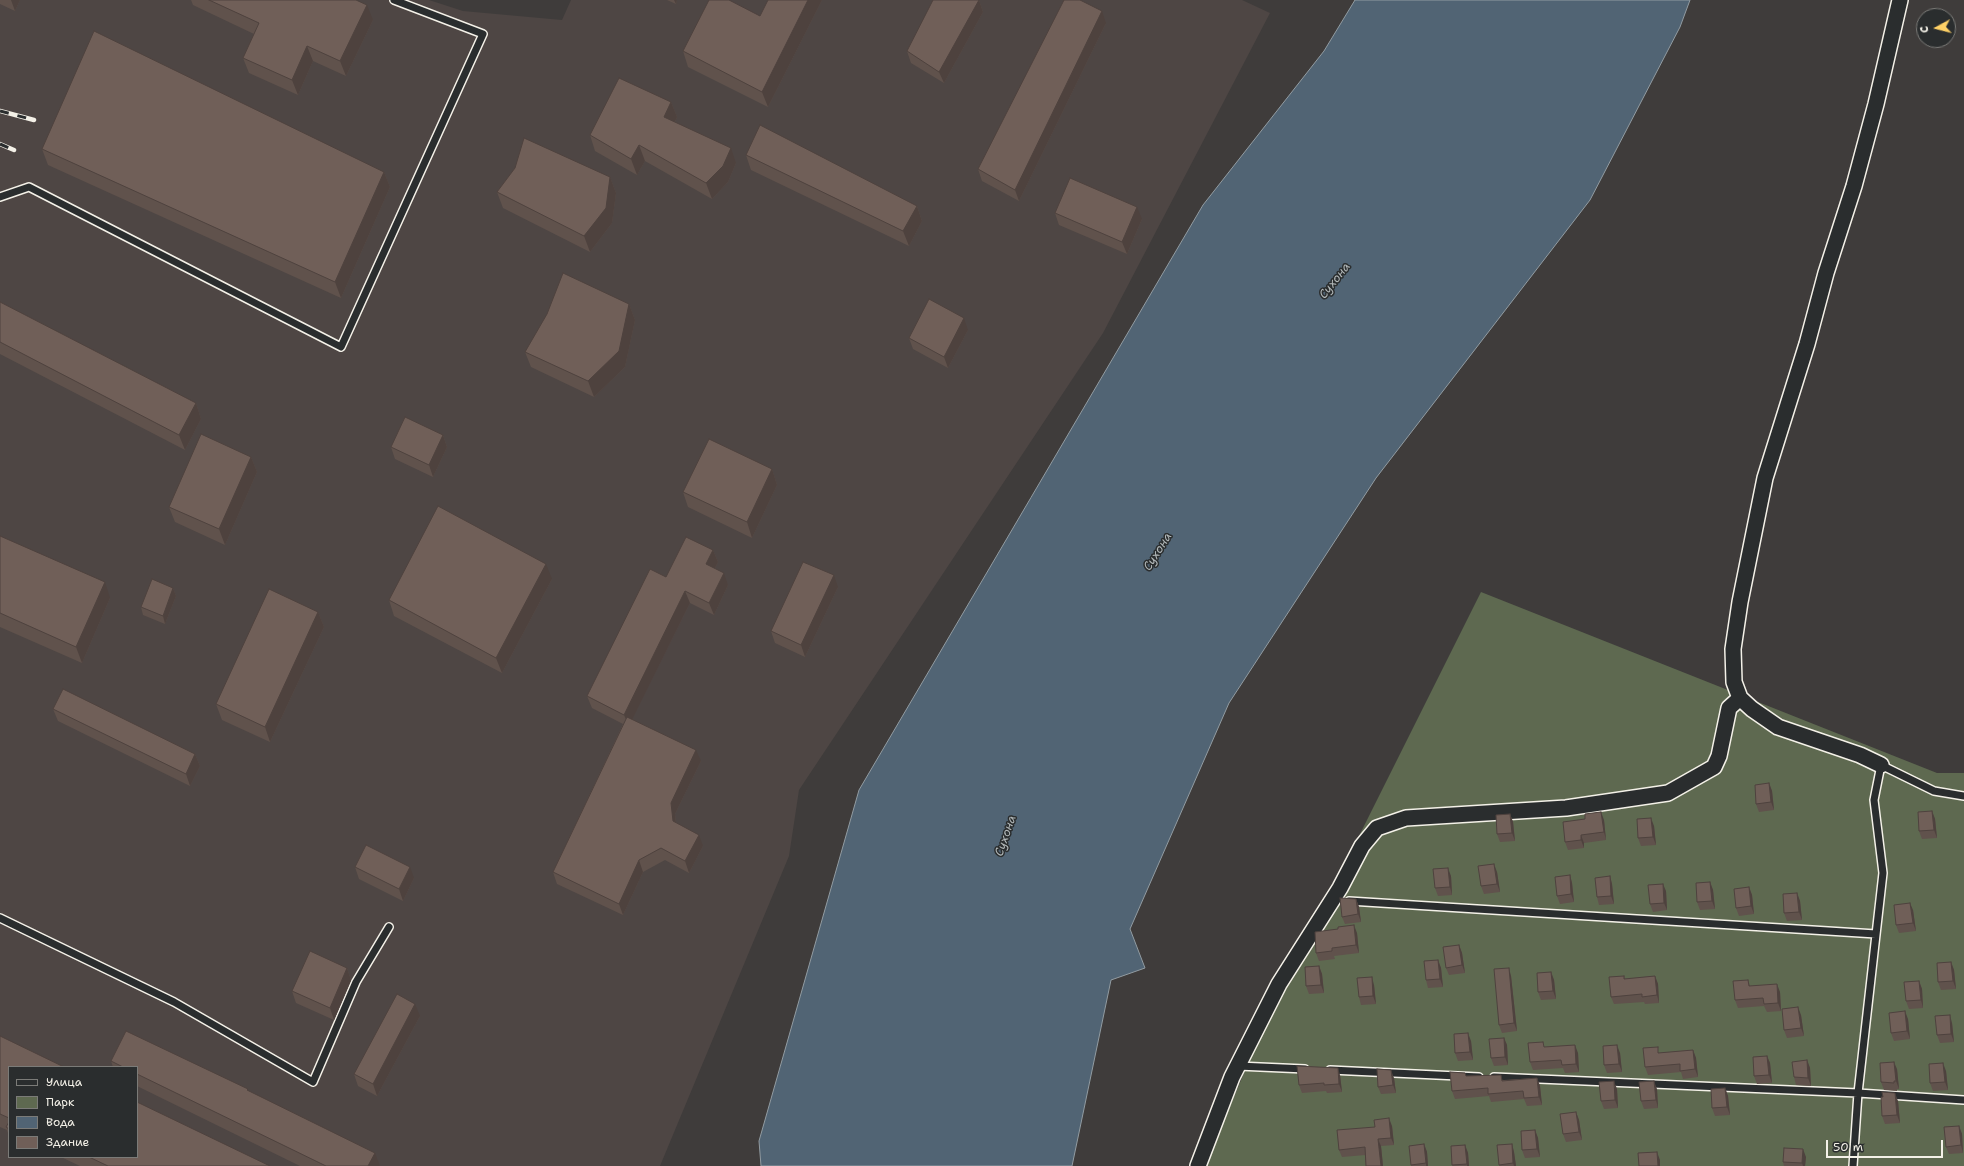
<!DOCTYPE html>
<meta charset="utf-8">
<style>
body{margin:0}
#map{position:relative;width:1964px;height:1166px;overflow:hidden;background:#3f3c3b;font-family:"Shantell Sans",sans-serif}
canvas{display:block}
.legend{position:absolute;left:8px;top:1066px;width:130px;height:92px;box-sizing:border-box;background:#2a2d2e;border:1px solid #7b7b78;margin:0;padding:5px 7px;list-style:none;font-size:12px;color:#f4f1e8}
.legend li{display:flex;align-items:center;gap:8px;height:20px}
.legend b{width:20px;border:1px solid #7b7b78}
.north{position:absolute;left:1916px;top:8px;width:40px;height:40px;box-sizing:border-box;background:#2a2d2e;border:1px solid #7b7b78;border-radius:50%;rotate:263deg;font-size:11px;font-weight:700;line-height:16px;text-align:center;color:#f4f1e8}
.north::after{content:'';display:block;margin:auto;width:14px;height:18px;background:#ffd166;clip-path:polygon(50% 0,100% 100%,50% 72%,0 100%)}
.scale{position:absolute;left:1826px;top:1140px;width:117px;height:18px;box-sizing:border-box;border:2px solid #f4f1e8;border-top:0;padding-left:5px;font-size:12px;line-height:14px;white-space:nowrap;color:#f4f1e8;-webkit-text-stroke:3px #2a2d2e;paint-order:stroke}
</style>
<div id="map">
<canvas width="1964" height="1166"></canvas>
<ul class="legend">
<li><b style="height:5px;background:#2a2d2e"></b>Улица</li>
<li><b style="height:11px;background:#5e6950"></b>Парк</li>
<li><b style="height:11px;background:#516474"></b>Вода</li>
<li><b style="height:11px;background:#705f58"></b>Здание</li>
</ul>
<div class="north">С</div>
<div class="scale">50 m</div>
</div>
<script>
const ctx = document.querySelector('canvas').getContext('2d');
ctx.lineJoin = 'round';
function paint(path, color) {
  ctx.fillStyle = color;
  ctx.fill(path, 'evenodd');
}
function shape(rows) {
  const path = new Path2D();
  for (const r of rows) {
    path.moveTo(r[0], r[1]);
    for (let i = 2; i < r.length; i += 2) path.lineTo(r[i], r[i + 1]);
  }
  return path;
}
function stroke(path, color, width, dash) {
  ctx.strokeStyle = color;
  ctx.lineWidth = width;
  ctx.lineCap = dash ? 'butt' : 'round';
  ctx.setLineDash(dash || []);
  ctx.stroke(path);
}
function write(font, color, halo, rows, align = 'center') {
  ctx.font = font + ' "Shantell Sans",sans-serif';
  ctx.lineWidth = 3;
  ctx.setLineDash([]);
  ctx.textBaseline = 'middle';
  ctx.strokeStyle = halo;
  ctx.fillStyle = color;
  for (const [text, x, y, turn = 0] of rows) {
    ctx.save();
    ctx.translate(x, y);
    ctx.rotate((+turn || 0) * Math.PI / 180);
    ctx.textAlign = isNaN(turn) ? turn : align;
    if (halo) ctx.strokeText(text, 0, 0);
    ctx.fillText(text, 0, 0);
    ctx.restore();
  }
}
const built = shape([
 [0,0,429,0,463,11,562,20,571,0,1242,0,1270,13,1103,333,799,790,789,856,660,1166,0,1166],
 [9,1067,137,1067,137,1157,9,1157]
]);
const green = shape([
 [1481,592,1937,773,1964,773,1964,1166,1205,1166,1262,1030]
]);
const water = shape([
 [1355,0,1690,0,1680,27,1590,200,1376,478,1229,703,1130,929,1145,968,1111,980,1072,1166,761,1166,759,1141,859,790,1203,205,1324,51,1355,0]
]);
const lane = shape([
 [0,197,29,187,341,347,483,34,394,0],
 [1349,901,1876,934],
 [0,918,174,1002,313,1082,356,982,389,927],
 [1238,1066,1305,1069],
 [1330,1070,1479,1077],
 [1494,1077,1858,1093,1964,1100],
 [1853,1166,1858,1093,1883,873,1874,800,1881,765,1934,791,1964,796]
]);
const street = shape([
 [1881,765,1860,755,1778,727,1752,709,1740,698,1734,682,1733,649,1740,602,1765,478,1807,344,1826,273,1854,186,1876,104,1900,0],
 [1198,1166,1232,1077,1279,984,1340,888,1362,846,1377,828,1406,818,1566,808,1668,793,1714,767,1719,756,1729,708,1740,698]
]);
const rail = shape([
 [0,111,34,120],
 [0,144,14,150]
]);
const wall = shape([
 [0,0,20,0,15,11,0,4],
 [191,0,356,0,373,20,346,76,313,61,298,95,249,73,243,58,254,34,193,5],
 [667,0,677,0,676,4],
 [768,0,822,0,768,107,688,67,683,51,760,16],
 [979,0,983,12,944,83,911,63,907,51],
 [1106,23,1019,201,982,181,978,169],
 [671,102,677,117,675,122,736,163,728,182,712,199,645,161,637,175,595,151,590,135],
 [42,149,384,172,390,187,341,298,48,165],
 [746,155,917,206,922,221,909,246,751,170],
 [515,168,610,177,616,193,612,223,590,252,503,208,497,192],
 [1055,213,1142,219,1127,254,1059,225],
 [0,302,196,403,201,419,185,450,0,354],
 [629,304,635,320,625,367,594,397,531,367,525,352],
 [968,330,948,368,913,349,909,338],
 [443,435,447,447,433,477,395,459,391,447],
 [251,457,257,472,225,545,175,522,169,507],
 [772,469,777,485,752,538,688,507,683,492],
 [0,536,110,598,82,663,0,627],
 [713,550,718,562,715,568,728,585,714,615,690,603,632,719,701,761,675,814,676,823,703,846,689,873,665,860,643,872,623,915,557,884,553,872,623,724,592,708,587,696],
 [552,579,502,673,394,616,389,600],
 [838,587,805,657,775,643,771,631],
 [173,588,176,596,165,624,143,615,141,607],
 [318,612,324,627,270,742,222,720,216,704],
 [53,709,195,754,200,766,190,786,58,721],
 [1769,783,1772,791,1774,810,1759,812,1756,804],
 [1932,811,1935,819,1937,838,1922,839,1919,831],
 [1510,814,1513,822,1515,841,1500,842,1497,834],
 [1604,820,1606,840,1584,843,1584,848,1568,850,1565,842],
 [1654,826,1656,845,1641,846,1638,838],
 [355,867,414,878,403,901,359,879],
 [1497,872,1500,892,1484,894,1481,886],
 [1570,875,1572,883,1574,902,1560,904,1557,896],
 [1451,876,1452,895,1438,896,1435,888],
 [1610,876,1612,884,1614,904,1599,905,1597,897],
 [1710,882,1713,890,1715,909,1700,910,1697,902],
 [1749,887,1752,895,1754,914,1739,916,1736,908],
 [1666,891,1667,910,1653,912,1650,904],
 [1797,893,1800,901,1802,920,1787,921,1784,913],
 [1356,899,1359,907,1361,922,1345,924,1342,917],
 [1913,910,1916,931,1899,933,1896,925],
 [1357,933,1359,953,1334,956,1335,959,1319,961,1316,953],
 [1459,945,1462,953,1465,973,1449,975,1446,968],
 [1438,960,1441,968,1443,987,1428,988,1426,980],
 [1951,962,1954,970,1956,989,1941,990,1938,982],
 [1319,966,1322,974,1324,993,1309,994,1306,986],
 [347,968,351,980,334,1020,296,1003,292,991],
 [1551,972,1554,980,1556,999,1541,1000,1538,992],
 [1511,976,1517,1031,1502,1033,1499,1025],
 [1624,976,1625,979,1655,976,1658,984,1659,1003,1645,1004,1644,1002,1614,1004,1611,997],
 [1748,980,1750,986,1780,992,1781,1011,1767,1012,1764,1006,1738,1008,1735,1000],
 [1919,981,1922,989,1923,1008,1909,1009,1906,1001],
 [1374,985,1376,1004,1361,1005,1359,997],
 [1801,1015,1804,1036,1787,1038,1784,1030],
 [420,1016,377,1096,358,1086,354,1074],
 [1908,1019,1910,1039,1894,1041,1891,1033],
 [1952,1023,1954,1042,1940,1043,1937,1035],
 [0,1036,9,1067,9,1136,7,1130,0,1127],
 [1504,1038,1507,1045,1508,1065,1494,1066,1491,1058],
 [1471,1041,1473,1060,1458,1061,1455,1053],
 [1545,1047,1578,1053,1579,1072,1565,1073,1563,1068,1533,1070,1530,1062],
 [1693,1050,1696,1058,1698,1077,1683,1079,1681,1072,1648,1075,1645,1067,1660,1053],
 [1620,1053,1622,1072,1607,1073,1604,1065],
 [1767,1056,1770,1063,1772,1083,1757,1084,1754,1076],
 [1807,1060,1810,1068,1811,1086,1796,1085,1794,1077],
 [111,1061,248,1089,248,1091,380,1166,300,1166,137,1086,137,1067,113,1067],
 [1897,1069,1899,1089,1897,1089,1897,1091,1884,1090,1881,1082],
 [1946,1071,1948,1090,1933,1091,1930,1083],
 [1340,1075,1342,1092,1327,1093,1326,1091,1302,1093,1299,1085],
 [1467,1076,1504,1080,1537,1078,1540,1086,1542,1105,1527,1106,1524,1099,1491,1102,1489,1096,1455,1099,1452,1091],
 [1394,1078,1396,1093,1381,1094,1378,1087],
 [1725,1088,1728,1096,1730,1115,1715,1116,1712,1108],
 [1617,1089,1618,1108,1604,1109,1601,1101],
 [1657,1089,1658,1108,1644,1109,1641,1101],
 [1883,1097,1898,1101,1900,1123,1885,1124,1882,1116],
 [1576,1112,1579,1120,1582,1140,1566,1142,1563,1134],
 [1392,1126,1394,1145,1381,1146,1383,1166,1366,1166,1365,1155,1342,1157,1339,1150],
 [1959,1126,1962,1134,1963,1153,1949,1154,1946,1147],
 [1535,1130,1538,1138,1540,1157,1525,1158,1522,1150],
 [1424,1144,1427,1152,1428,1166,1411,1166,1411,1165],
 [1512,1144,1514,1152,1516,1166,1499,1166,1499,1165],
 [1465,1145,1468,1153,1469,1166,1453,1166,1452,1165],
 [61,1157,137,1157,270,1166,80,1166],
 [1806,1157,1805,1166,1784,1166,1783,1162]
]);
const shadedWall = shape([
 [11,0,20,0,15,11],
 [674,0,677,0,676,4],
 [808,0,822,0,768,107,762,92],
 [979,0,983,12,944,83,939,72],
 [367,5,373,20,346,76,340,61],
 [1102,11,1106,23,1019,201,1015,190],
 [307,46,313,61,298,95,292,80],
 [671,102,677,117,670,133,664,117],
 [639,145,645,161,637,175,631,159],
 [731,148,736,163,728,182,712,199,706,183],
 [384,172,390,187,341,298,335,282],
 [610,177,616,193,612,223,590,252,584,236],
 [917,206,922,221,909,246,903,231],
 [1137,207,1142,219,1127,254,1122,242],
 [629,304,635,320,625,367,594,397,588,381],
 [964,318,968,330,948,368,944,357],
 [196,403,201,419,185,450,179,435],
 [443,435,447,447,433,477,429,465],
 [251,457,257,472,225,545,219,529],
 [772,469,777,485,752,538,747,522],
 [713,550,718,562,711,576,706,564],
 [546,564,552,579,502,673,496,658],
 [724,573,728,585,714,615,709,603],
 [834,575,838,587,805,657,801,645],
 [105,582,110,598,82,663,76,647],
 [173,588,176,596,165,624,163,616],
 [685,591,690,603,629,726,624,715],
 [318,612,324,627,270,742,265,727],
 [696,750,701,761,675,814,677,833,673,821,671,803],
 [195,754,200,766,190,786,186,774],
 [1769,783,1772,791,1774,810,1771,802],
 [1932,811,1935,819,1937,838,1934,830],
 [1601,812,1604,820,1606,840,1604,832],
 [1510,814,1513,822,1515,841,1512,833],
 [1651,818,1654,826,1656,845,1653,837],
 [699,835,703,846,689,873,685,861],
 [1581,835,1584,843,1584,848,1581,840],
 [639,860,643,872,623,915,619,904],
 [1494,864,1497,872,1500,892,1497,884],
 [410,867,414,878,403,901,399,889],
 [1448,868,1451,876,1452,895,1450,887],
 [1570,875,1572,883,1574,902,1571,894],
 [1610,876,1612,884,1614,904,1611,896],
 [1710,882,1713,890,1715,909,1712,901],
 [1663,884,1666,891,1667,910,1664,903],
 [1749,887,1752,895,1754,914,1751,906],
 [1797,893,1800,901,1802,920,1799,912],
 [1356,899,1359,907,1361,922,1358,914],
 [1910,903,1913,910,1916,931,1913,923],
 [1354,925,1357,933,1359,953,1356,945],
 [1459,945,1462,953,1465,973,1462,965],
 [1438,960,1441,968,1443,987,1440,979],
 [1951,962,1954,970,1956,989,1953,981],
 [1319,966,1322,974,1324,993,1321,985],
 [347,968,351,980,334,1020,330,1008],
 [1509,968,1511,976,1517,1031,1514,1023],
 [1551,972,1554,980,1556,999,1553,991],
 [1655,976,1658,984,1659,1003,1657,995],
 [1372,977,1374,985,1376,1004,1373,996],
 [1919,981,1922,989,1923,1008,1921,1000],
 [1777,984,1780,992,1781,1011,1778,1003],
 [415,1004,420,1016,377,1096,373,1084],
 [1798,1007,1801,1015,1804,1036,1801,1028],
 [1905,1011,1908,1019,1910,1039,1907,1031],
 [1950,1015,1952,1023,1954,1042,1951,1034],
 [1468,1033,1471,1041,1473,1060,1470,1052],
 [1504,1038,1507,1045,1508,1065,1505,1057],
 [1575,1045,1578,1053,1579,1072,1576,1064],
 [1617,1045,1620,1053,1622,1072,1619,1064],
 [1693,1050,1696,1058,1698,1077,1695,1069],
 [1767,1056,1770,1063,1772,1083,1769,1075],
 [1807,1060,1810,1068,1811,1086,1808,1078],
 [1894,1062,1897,1069,1899,1089,1896,1081],
 [1943,1063,1946,1071,1948,1090,1945,1082],
 [1338,1068,1340,1075,1342,1092,1339,1084],
 [1391,1070,1394,1078,1396,1093,1393,1085],
 [1537,1078,1540,1086,1542,1105,1539,1097],
 [1614,1081,1617,1089,1618,1108,1615,1100],
 [1654,1081,1657,1089,1658,1108,1656,1100],
 [1725,1088,1728,1096,1730,1115,1727,1107],
 [1895,1093,1898,1101,1900,1123,1897,1115],
 [1576,1112,1579,1120,1582,1140,1579,1132],
 [1389,1118,1392,1126,1394,1145,1391,1138],
 [1959,1126,1962,1134,1963,1153,1961,1145],
 [1535,1130,1538,1138,1540,1157,1537,1149],
 [1378,1139,1381,1146,1383,1166,1381,1166],
 [1424,1144,1427,1152,1428,1166,1426,1166,1426,1163],
 [1512,1144,1514,1152,1516,1166,1514,1166,1513,1163],
 [1465,1145,1468,1153,1469,1166,1467,1166,1467,1164],
 [1803,1149,1806,1157,1805,1166,1803,1166,1802,1163],
 [1657,1152,1660,1160,1660,1166,1658,1166],
 [375,1153,380,1166,368,1166]
]);
const building = shape([
 [209,0,356,0,367,5,340,61,307,46,292,80,243,58,259,23,209,0],
 [709,0,729,0,760,16,768,0,808,0,762,92,683,51,709,0],
 [933,0,979,0,939,72,907,51,933,0],
 [1064,0,1080,0,1102,11,1015,190,978,169,1064,0],
 [94,31,384,172,335,282,42,149,94,31],
 [619,78,671,102,664,117,731,148,723,166,706,183,639,145,631,159,590,135,619,78],
 [760,125,917,206,903,231,746,155,760,125],
 [524,138,610,177,606,208,584,236,497,192,515,168,524,138],
 [1070,178,1137,207,1122,242,1055,213,1070,178],
 [563,273,629,304,619,351,588,381,525,352,547,314,563,273],
 [929,299,964,318,944,357,909,338,929,299],
 [0,302,196,403,179,435,0,342,0,302],
 [405,417,443,435,429,465,391,447,405,417],
 [201,434,251,457,219,529,169,507,201,434],
 [709,439,772,469,747,522,683,492,709,439],
 [438,506,546,564,496,658,389,600,438,506],
 [0,536,105,582,76,647,0,613,0,536],
 [686,537,713,550,706,564,724,573,709,603,685,591,624,715,587,696,650,569,666,577,686,537],
 [803,562,834,575,801,645,771,631,803,562],
 [152,579,173,588,163,616,141,607,152,579],
 [269,589,318,612,265,727,216,704,269,589],
 [63,689,195,754,186,774,53,709,63,689],
 [627,717,696,750,671,803,673,821,699,835,685,861,661,848,639,860,619,904,553,872,627,717],
 [1769,783,1771,802,1756,804,1755,785,1769,783],
 [1932,811,1934,830,1919,831,1918,812,1932,811],
 [1601,812,1604,832,1581,835,1581,840,1565,842,1563,822,1585,819,1585,814,1601,812],
 [1510,814,1512,833,1497,834,1496,815,1510,814],
 [1651,818,1653,837,1638,838,1637,819,1651,818],
 [366,845,410,867,399,889,355,867,366,845],
 [1494,864,1497,884,1481,886,1478,866,1494,864],
 [1448,868,1450,887,1435,888,1433,869,1448,868],
 [1570,875,1571,894,1557,896,1555,877,1570,875],
 [1610,876,1611,896,1597,897,1595,878,1610,876],
 [1710,882,1712,901,1697,902,1696,883,1710,882],
 [1663,884,1664,903,1650,904,1648,885,1663,884],
 [1749,887,1751,906,1736,908,1734,889,1749,887],
 [1797,893,1799,912,1784,913,1783,894,1797,893],
 [1340,898,1356,899,1358,914,1342,917,1340,898],
 [1910,903,1913,923,1896,925,1894,905,1910,903],
 [1354,925,1356,945,1332,948,1332,951,1316,953,1315,932,1338,929,1338,927,1354,925],
 [1459,945,1462,965,1446,968,1443,947,1459,945],
 [310,951,347,968,330,1008,292,991,310,951],
 [1438,960,1440,979,1426,980,1424,961,1438,960],
 [1951,962,1953,981,1938,982,1937,963,1951,962],
 [1319,966,1321,985,1306,986,1305,967,1319,966],
 [1509,968,1514,1023,1499,1025,1494,969,1509,968],
 [1551,972,1553,991,1538,992,1537,973,1551,972],
 [1624,976,1624,979,1655,976,1657,995,1642,997,1642,994,1611,997,1609,977,1624,976],
 [1372,977,1373,996,1359,997,1357,978,1372,977],
 [1748,980,1749,986,1777,984,1778,1003,1764,1004,1763,998,1735,1000,1733,981,1748,980],
 [1919,981,1921,1000,1906,1001,1904,982,1919,981],
 [397,994,415,1004,373,1084,354,1074,397,994],
 [1798,1007,1801,1028,1784,1030,1782,1009,1798,1007],
 [1905,1011,1907,1031,1891,1033,1889,1013,1905,1011],
 [1950,1015,1951,1034,1937,1035,1935,1016,1950,1015],
 [126,1031,248,1089,247,1090,375,1153,368,1166,326,1166,137,1074,137,1067,123,1067,111,1061,126,1031],
 [1468,1033,1470,1052,1455,1053,1454,1034,1468,1033],
 [0,1036,64,1067,9,1067,9,1118,0,1114,0,1036],
 [1504,1038,1505,1057,1491,1058,1489,1039,1504,1038],
 [1543,1042,1544,1047,1575,1045,1576,1064,1562,1065,1561,1060,1530,1062,1528,1043,1543,1042],
 [1617,1045,1619,1064,1604,1065,1603,1046,1617,1045],
 [1658,1047,1658,1053,1693,1050,1695,1069,1680,1071,1680,1064,1645,1067,1643,1048,1658,1047],
 [1767,1056,1769,1075,1754,1076,1753,1057,1767,1056],
 [1807,1060,1808,1078,1794,1077,1792,1062,1807,1060],
 [1894,1062,1896,1081,1894,1081,1894,1083,1881,1082,1880,1063,1894,1062],
 [1943,1063,1945,1082,1930,1083,1929,1064,1943,1063],
 [1297,1066,1338,1068,1339,1084,1324,1085,1324,1083,1299,1085,1297,1066],
 [1377,1069,1391,1070,1393,1085,1378,1087,1377,1069],
 [1450,1072,1465,1073,1466,1076,1501,1075,1502,1081,1537,1078,1539,1097,1524,1098,1523,1091,1488,1094,1488,1088,1452,1091,1450,1072],
 [1614,1081,1615,1100,1601,1101,1599,1082,1614,1081],
 [1654,1081,1656,1100,1641,1101,1639,1082,1654,1081],
 [1725,1088,1727,1107,1712,1108,1711,1089,1725,1088],
 [1882,1092,1895,1093,1897,1115,1882,1116,1881,1097,1883,1097,1882,1092],
 [137,1102,270,1166,108,1166,89,1157,137,1157,137,1102],
 [1576,1112,1579,1132,1563,1134,1560,1114,1576,1112],
 [1389,1118,1391,1138,1378,1139,1381,1166,1366,1166,1365,1147,1339,1150,1337,1130,1375,1127,1374,1120,1389,1118],
 [9,1122,9,1129,6,1127,9,1122],
 [1959,1126,1961,1145,1946,1147,1944,1127,1959,1126],
 [1535,1130,1537,1149,1522,1150,1521,1131,1535,1130],
 [1424,1144,1426,1163,1411,1165,1409,1146,1424,1144],
 [1512,1144,1513,1163,1499,1165,1497,1145,1512,1144],
 [1465,1145,1467,1164,1452,1165,1451,1146,1465,1145],
 [1784,1148,1803,1149,1802,1163,1783,1162,1784,1148],
 [1657,1152,1658,1166,1639,1166,1638,1153,1657,1152]
]);
const waterNames = [
 ["Сухона",1335,281,-52],
 ["Сухона",1158,552,-58],
 ["Сухона",1006,836,-71]
];
paint(built, '#4e4644');
paint(green, '#5e6950');
paint(water, '#516474');
stroke(water, '#929ca2', 1);
stroke(lane, '#f4f1e8', 10);
stroke(street, '#f4f1e8', 18);
stroke(lane, '#2a2d2e', 7);
stroke(street, '#2a2d2e', 15);
stroke(rail, '#f4f1e8', 4.5);
stroke(rail, '#2a2d2e', 3, [9]);
paint(wall, '#60524c');
paint(shadedWall, '#4e423e');
paint(building, '#705f58');
stroke(building, '#4e423e', 1);
write('italic 12px', '#b3b9ba', '#2a2d2e', waterNames);
</script>
